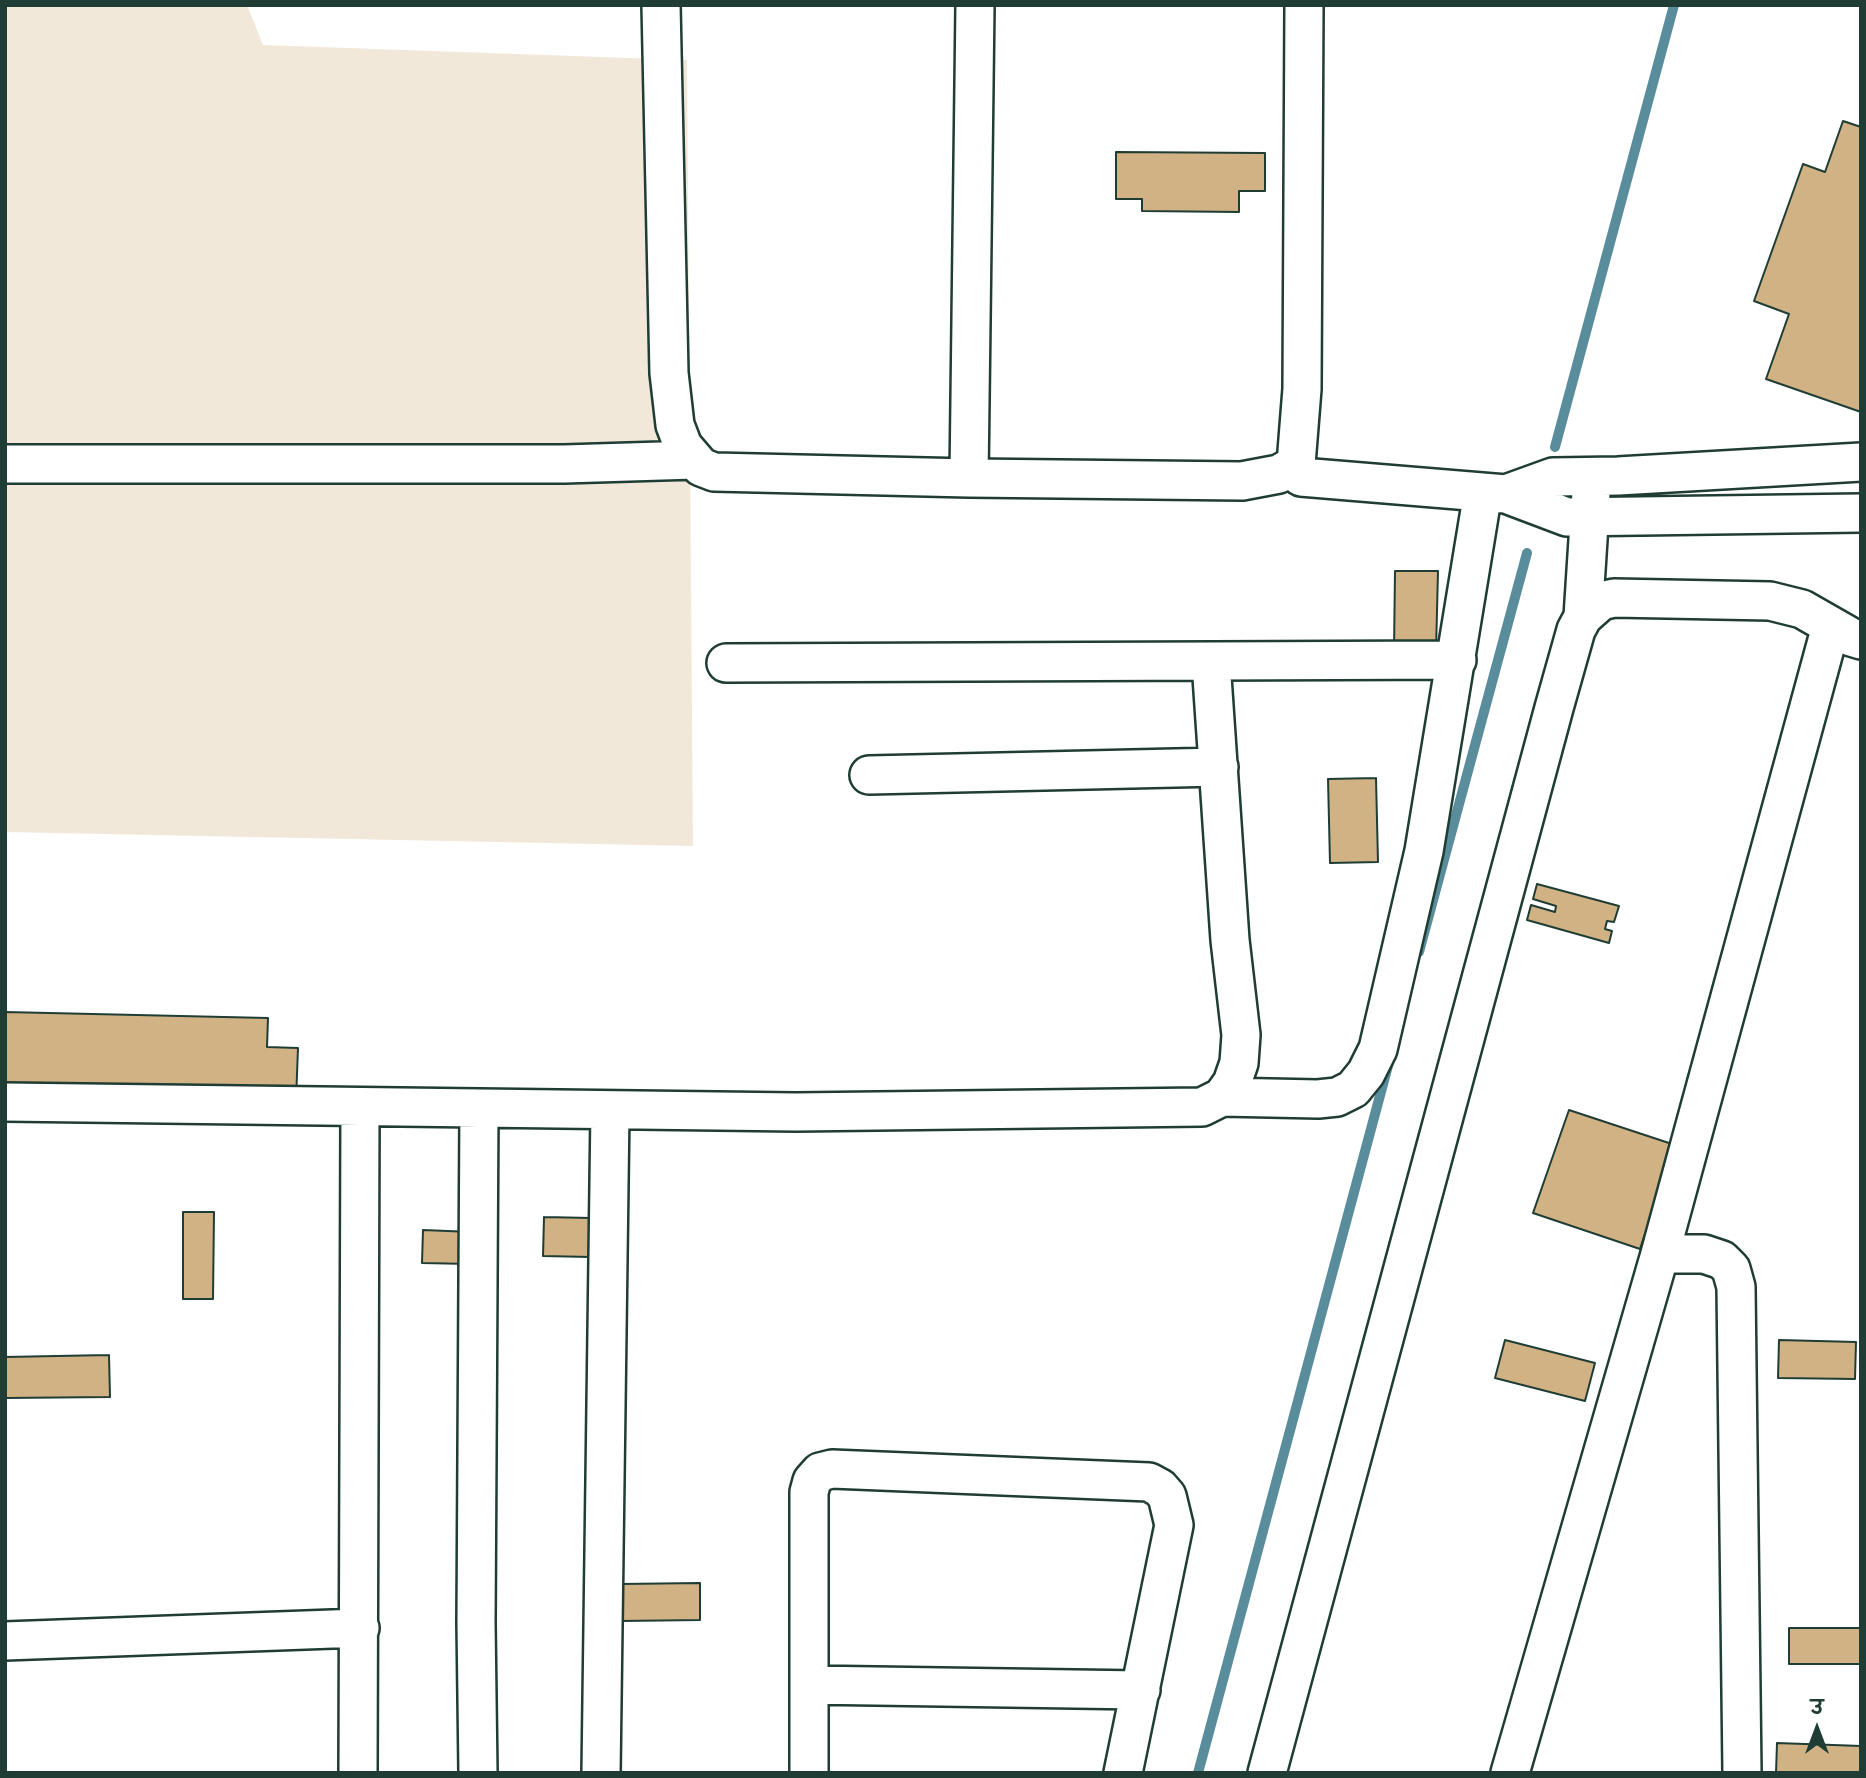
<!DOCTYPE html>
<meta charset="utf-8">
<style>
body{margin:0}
#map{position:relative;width:1866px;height:1778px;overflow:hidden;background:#fff;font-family:"Comic Neue","Playpen Sans Deva",sans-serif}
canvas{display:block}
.frame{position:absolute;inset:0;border:7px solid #1f3d34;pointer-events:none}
.north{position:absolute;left:1782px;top:1694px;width:70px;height:70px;-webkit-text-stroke:5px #fff;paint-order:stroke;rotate:0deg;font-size:19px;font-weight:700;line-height:28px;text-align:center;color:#1f3d34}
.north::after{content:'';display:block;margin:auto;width:24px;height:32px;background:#1f3d34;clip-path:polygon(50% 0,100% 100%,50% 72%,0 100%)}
</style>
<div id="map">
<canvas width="1866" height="1778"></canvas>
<div class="frame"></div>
<div class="north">उ</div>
</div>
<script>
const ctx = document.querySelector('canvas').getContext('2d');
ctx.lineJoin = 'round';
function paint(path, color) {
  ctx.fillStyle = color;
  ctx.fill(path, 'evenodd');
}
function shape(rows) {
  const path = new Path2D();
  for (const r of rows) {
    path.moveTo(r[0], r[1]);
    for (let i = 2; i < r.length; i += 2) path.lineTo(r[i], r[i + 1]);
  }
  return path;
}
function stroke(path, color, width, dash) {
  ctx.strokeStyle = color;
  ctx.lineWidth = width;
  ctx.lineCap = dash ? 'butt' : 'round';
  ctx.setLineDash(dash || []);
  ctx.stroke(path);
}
const built = shape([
 [5,5,247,5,263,45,687,60,693,846,5,832]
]);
const stream = shape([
 [1555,447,1674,5],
 [1419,952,1527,553],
 [1198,1773,1389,1062]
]);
const building = shape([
 [1843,121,1861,127,1861,412,1766,379,1789,314,1754,301,1803,164,1825,172,1843,121],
 [1116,152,1265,153,1265,191,1239,191,1239,212,1142,211,1142,199,1116,199,1116,152],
 [1395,571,1438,571,1436,651,1394,651,1395,571],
 [1376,778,1378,862,1330,863,1328,779,1376,778],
 [1537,884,1619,906,1614,922,1607,921,1605,929,1612,931,1609,943,1527,920,1531,905,1555,912,1556,906,1533,899,1537,884],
 [5,1012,268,1018,267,1047,298,1048,296,1101,5,1094,5,1012],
 [1569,1110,1675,1145,1640,1249,1533,1213,1569,1110],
 [183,1212,214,1212,213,1299,183,1299,183,1212],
 [544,1217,591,1218,590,1257,543,1256,544,1217],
 [423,1230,472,1232,471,1264,422,1263,423,1230],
 [1505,1340,1595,1363,1585,1401,1495,1378,1505,1340],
 [1779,1340,1856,1342,1855,1379,1778,1378,1779,1340],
 [109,1355,110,1397,5,1398,5,1357,109,1355],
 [700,1583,700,1620,621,1621,621,1584,700,1583],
 [1789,1628,1861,1628,1861,1664,1789,1664,1789,1628],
 [1777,1743,1861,1746,1861,1773,1776,1773,1777,1743]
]);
const minor = shape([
 [661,5,669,373,675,425,683,446,701,467,714,472,969,478,1242,481,1279,474,1296,464],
 [1304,5,1302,389,1296,464,1301,477,1506,494,1567,517,1861,513],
 [5,464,564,464,694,460],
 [969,478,975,5],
 [1506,494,1553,477,1618,476,1861,462],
 [1583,617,1591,493],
 [726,663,1457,660],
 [869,775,1219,767],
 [1222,1097,1318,1099,1337,1097,1353,1089,1366,1073,1378,1049,1424,851,1483,492],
 [5,1102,796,1112,1202,1107,1222,1097,1232,1083,1239,1063,1241,1035,1230,940,1211,662],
 [1660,1254,1704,1254,1722,1260,1731,1269,1736,1287,1742,1773],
 [5,1641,360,1628],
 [809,1685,1141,1690],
 [358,1773,360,1107],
 [478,1773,476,1623,479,1109],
 [601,1773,610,1110],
 [809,1773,809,1492,812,1481,820,1472,832,1469,1149,1482,1160,1488,1167,1496,1174,1525,1123,1773],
 [1267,1773,1554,708,1576,630,1583,617,1601,601,1614,598,1770,601,1802,609,1851,637,1861,640],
 [1510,1773,1660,1254,1831,626]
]);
paint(built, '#f1e8da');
stroke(stream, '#5a8d9c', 10);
paint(building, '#d1b285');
stroke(building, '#1f3d34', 2);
stroke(minor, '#1f3d34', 42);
stroke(minor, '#fff', 37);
</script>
